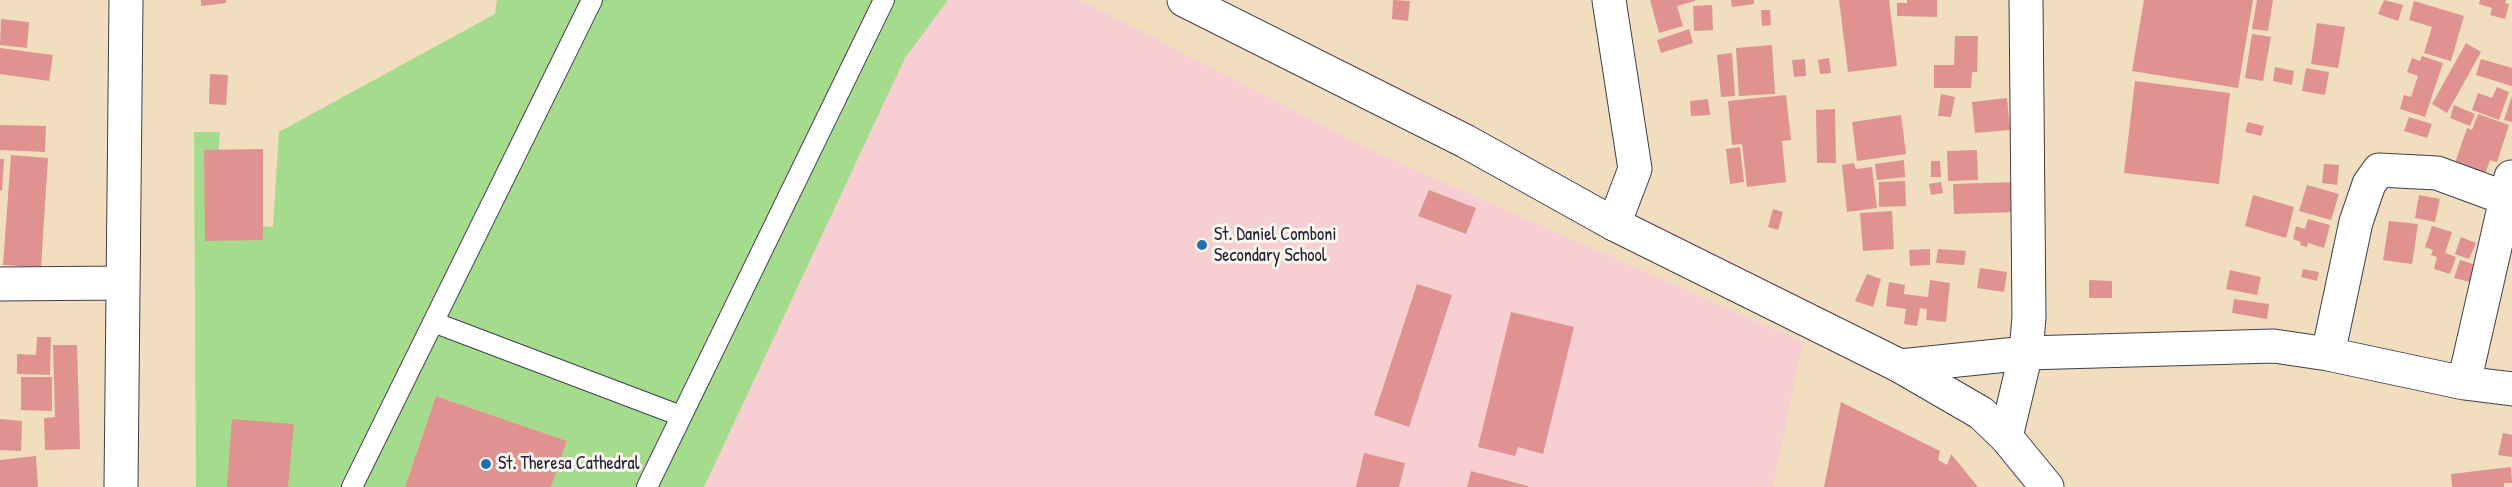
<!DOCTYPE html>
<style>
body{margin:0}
canvas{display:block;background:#f1debf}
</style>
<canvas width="2512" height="487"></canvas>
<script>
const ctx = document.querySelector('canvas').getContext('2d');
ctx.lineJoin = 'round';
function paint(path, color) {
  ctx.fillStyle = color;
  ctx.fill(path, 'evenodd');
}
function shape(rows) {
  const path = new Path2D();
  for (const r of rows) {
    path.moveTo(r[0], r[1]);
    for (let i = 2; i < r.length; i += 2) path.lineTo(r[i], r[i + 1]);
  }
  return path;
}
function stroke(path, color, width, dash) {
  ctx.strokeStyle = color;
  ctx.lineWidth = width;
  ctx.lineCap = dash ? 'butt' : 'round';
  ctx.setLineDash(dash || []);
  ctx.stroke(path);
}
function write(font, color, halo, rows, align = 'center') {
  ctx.font = font + ' "Patrick Hand",sans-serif';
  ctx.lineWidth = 6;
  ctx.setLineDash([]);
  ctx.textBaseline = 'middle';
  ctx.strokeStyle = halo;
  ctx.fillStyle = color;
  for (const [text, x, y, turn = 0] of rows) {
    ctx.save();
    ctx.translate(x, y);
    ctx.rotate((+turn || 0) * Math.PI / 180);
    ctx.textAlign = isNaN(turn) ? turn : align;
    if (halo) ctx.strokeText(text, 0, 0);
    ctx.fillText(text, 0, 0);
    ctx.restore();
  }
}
const built = shape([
 [948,0,1081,0,1369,149,1803,342,1773,487,704,487,905,58]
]);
const green = shape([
 [497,0,948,0,905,58,704,487,551,487,567,441,436,396,405,487,196,487,194,132,220,132,213,221,273,227,279,132,495,14]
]);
const building = shape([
 [201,0,226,0,226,3,201,6],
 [1393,0,1410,1,1408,21,1392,19],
 [1650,0,1695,0,1695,1,1677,6,1683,26,1659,33],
 [1731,0,1754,0,1754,4,1732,7],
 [1839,0,1889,0,1897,66,1848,72],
 [1907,0,1937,0,1937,17,1897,16,1897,3,1907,3],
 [2144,0,2253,0,2238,88,2132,71],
 [2257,0,2273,0,2268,31,2252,29],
 [2384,0,2403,5,2398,21,2378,14],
 [2480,0,2506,0,2505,3,2509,4,2505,19,2490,15,2492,8,2479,4],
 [2414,1,2464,16,2451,61,2424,53,2432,27,2409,20],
 [1712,5,1713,30,1694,31,1693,6],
 [1761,10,1770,10,1771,25,1762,26],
 [1,19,29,22,27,48,0,45],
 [2317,23,2345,27,2338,68,2311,64],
 [1689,29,1693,43,1661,53,1657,40],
 [2252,34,2271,37,2263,81,2245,78],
 [1955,36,1978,36,1977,72,1972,72,1971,88,1934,88,1934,65,1954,65],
 [2466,43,2481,52,2447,113,2432,104],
 [1772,45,1775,94,1739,96,1736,48],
 [0,48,53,55,49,81,0,74],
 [1732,53,1735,96,1721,97,1717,55],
 [2422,56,2443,63,2425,117,2400,109,2404,95,2411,97,2418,76,2407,72,2412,58,2420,61],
 [1829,58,1831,73,1820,74,1818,60],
 [1805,59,1806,76,1794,77,1792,60],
 [2481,59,2512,68,2512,86,2476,75],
 [2275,67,2294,71,2292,85,2273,81],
 [2306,68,2329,72,2325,95,2302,91],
 [210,74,228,75,226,105,209,104],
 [2135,81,2230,93,2219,184,2124,173],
 [2497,87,2509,92,2499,120,2472,110,2478,93,2492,98],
 [1941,94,1955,97,1951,117,1938,116],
 [1786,95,1791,140,1782,141,1786,182,1747,187,1742,144,1732,145,1728,101],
 [2512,96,2512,122,2504,120],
 [2007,98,2010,130,1975,133,1972,102],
 [1708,99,1710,115,1691,116,1690,101],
 [2454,105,2475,114,2470,126,2450,118],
 [1835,109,1836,163,1817,163,1816,110],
 [2478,114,2509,125,2497,162,2490,160,2482,183,2454,166,2467,128,2472,130],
 [1901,115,1906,154,1857,161,1852,122],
 [2409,117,2432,124,2427,138,2404,131],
 [2248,122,2264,126,2261,136,2245,132],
 [0,125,46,126,45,152,0,150],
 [1740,147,1744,182,1730,184,1726,149],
 [263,149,263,240,205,241,204,150],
 [1977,150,1978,180,1948,181,1947,151],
 [11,155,48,158,41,267,3,265],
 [0,159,4,159,2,191,0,190],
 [1904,160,1905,177,1877,180,1875,164],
 [1931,161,1940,161,1941,177,1931,177],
 [1854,163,1856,169,1872,167,1877,208,1847,212,1842,165],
 [2324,164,2339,165,2337,185,2322,183],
 [1905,181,1906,206,1879,207,1879,182],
 [1941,182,1943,193,1931,195,1929,184],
 [2016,182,2017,212,1954,214,1953,184],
 [2307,185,2339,194,2331,220,2299,211],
 [1429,190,1476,208,1466,234,1418,216],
 [2253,195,2294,207,2286,238,2245,226],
 [2419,195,2440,199,2435,222,2415,218],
 [1773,209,1783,212,1778,230,1768,227],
 [1892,211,1894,249,1863,251,1860,213],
 [2308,219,2330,225,2324,248,2308,243,2307,247,2300,245,2301,242,2293,239,2296,226,2305,229],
 [2389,221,2418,224,2412,264,2383,260],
 [2432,226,2452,232,2445,253,2456,257,2450,274,2434,269,2437,257,2431,255,2433,250,2425,247],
 [2461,237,2476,243,2469,259,2455,254],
 [1930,249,1930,265,1910,266,1909,250],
 [1938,249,1966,251,1964,265,1936,263],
 [2460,260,2476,265,2470,282,2454,278],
 [1980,268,2007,272,2004,292,1977,288],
 [2303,269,2319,272,2317,281,2301,277],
 [2230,270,2261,277,2257,295,2226,289],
 [1867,274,1881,279,1873,307,1855,301],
 [1930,280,1950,283,1946,322,1926,320,1927,309,1920,308,1917,326,1904,324,1906,309,1886,306,1889,282,1905,285,1904,294,1928,297],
 [2089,280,2112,281,2112,298,2089,298],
 [1417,284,1452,295,1409,427,1374,415],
 [2234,299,2269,304,2267,319,2232,313],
 [1511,312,1574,327,1543,454,1518,447,1515,456,1478,447],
 [37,337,51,337,50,375,17,374,17,354,36,355],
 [53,345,77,345,80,449,45,450,44,418,55,417],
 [21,377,52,377,52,411,21,410],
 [436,396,567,441,551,487,405,487],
 [1841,402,1940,451,1938,460,1947,465,1951,454,1978,487,1824,487],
 [0,419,22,421,21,451,0,450],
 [232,419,294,424,288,487,227,487],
 [2503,433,2512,435,2512,457,2498,455],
 [1364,453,1405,463,1399,487,1356,487],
 [36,456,38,487,0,487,0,460],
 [2511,467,2512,483,2504,483,2504,487,2452,487,2451,474],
 [1471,471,1528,486,1528,487,1467,487]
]);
const service = shape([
 [433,322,681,416],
 [352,487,592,0],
 [647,487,884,0]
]);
const minor = shape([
 [1609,0,1635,169,1614,224],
 [2026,0,2029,317,2026,353,2006,437,2047,487],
 [0,284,122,283],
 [2328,354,2356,222,2369,184,2379,170,2437,173,2505,198,2512,187],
 [1900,366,2026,353,2274,346,2328,354,2464,383,2512,389],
 [2464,383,2511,177],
 [121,487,126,0]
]);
const tertiary = shape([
 [1184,0,1465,141,1614,224,1900,366,1981,413,2006,437]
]);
const markers = [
 [1202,245,6,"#1f6fb2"],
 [486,464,6,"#1f6fb2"]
];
const poiNames = [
 ["St. Daniel Comboni",1214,235],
 ["Secondary School",1214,256],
 ["St. Theresa Cathedral",498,464]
];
paint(built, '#f7cfd3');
paint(green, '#a4db8d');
paint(building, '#e09290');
stroke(service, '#413e4f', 22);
stroke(minor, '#413e4f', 35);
stroke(tertiary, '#413e4f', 35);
stroke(service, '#fff', 20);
stroke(minor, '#fff', 33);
stroke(tertiary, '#fff', 33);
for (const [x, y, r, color] of markers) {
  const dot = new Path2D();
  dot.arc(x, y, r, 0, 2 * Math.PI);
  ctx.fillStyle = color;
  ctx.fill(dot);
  stroke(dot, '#fbf7ec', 2);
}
write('18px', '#22223b', '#fbf7ec', poiNames, 'left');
</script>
